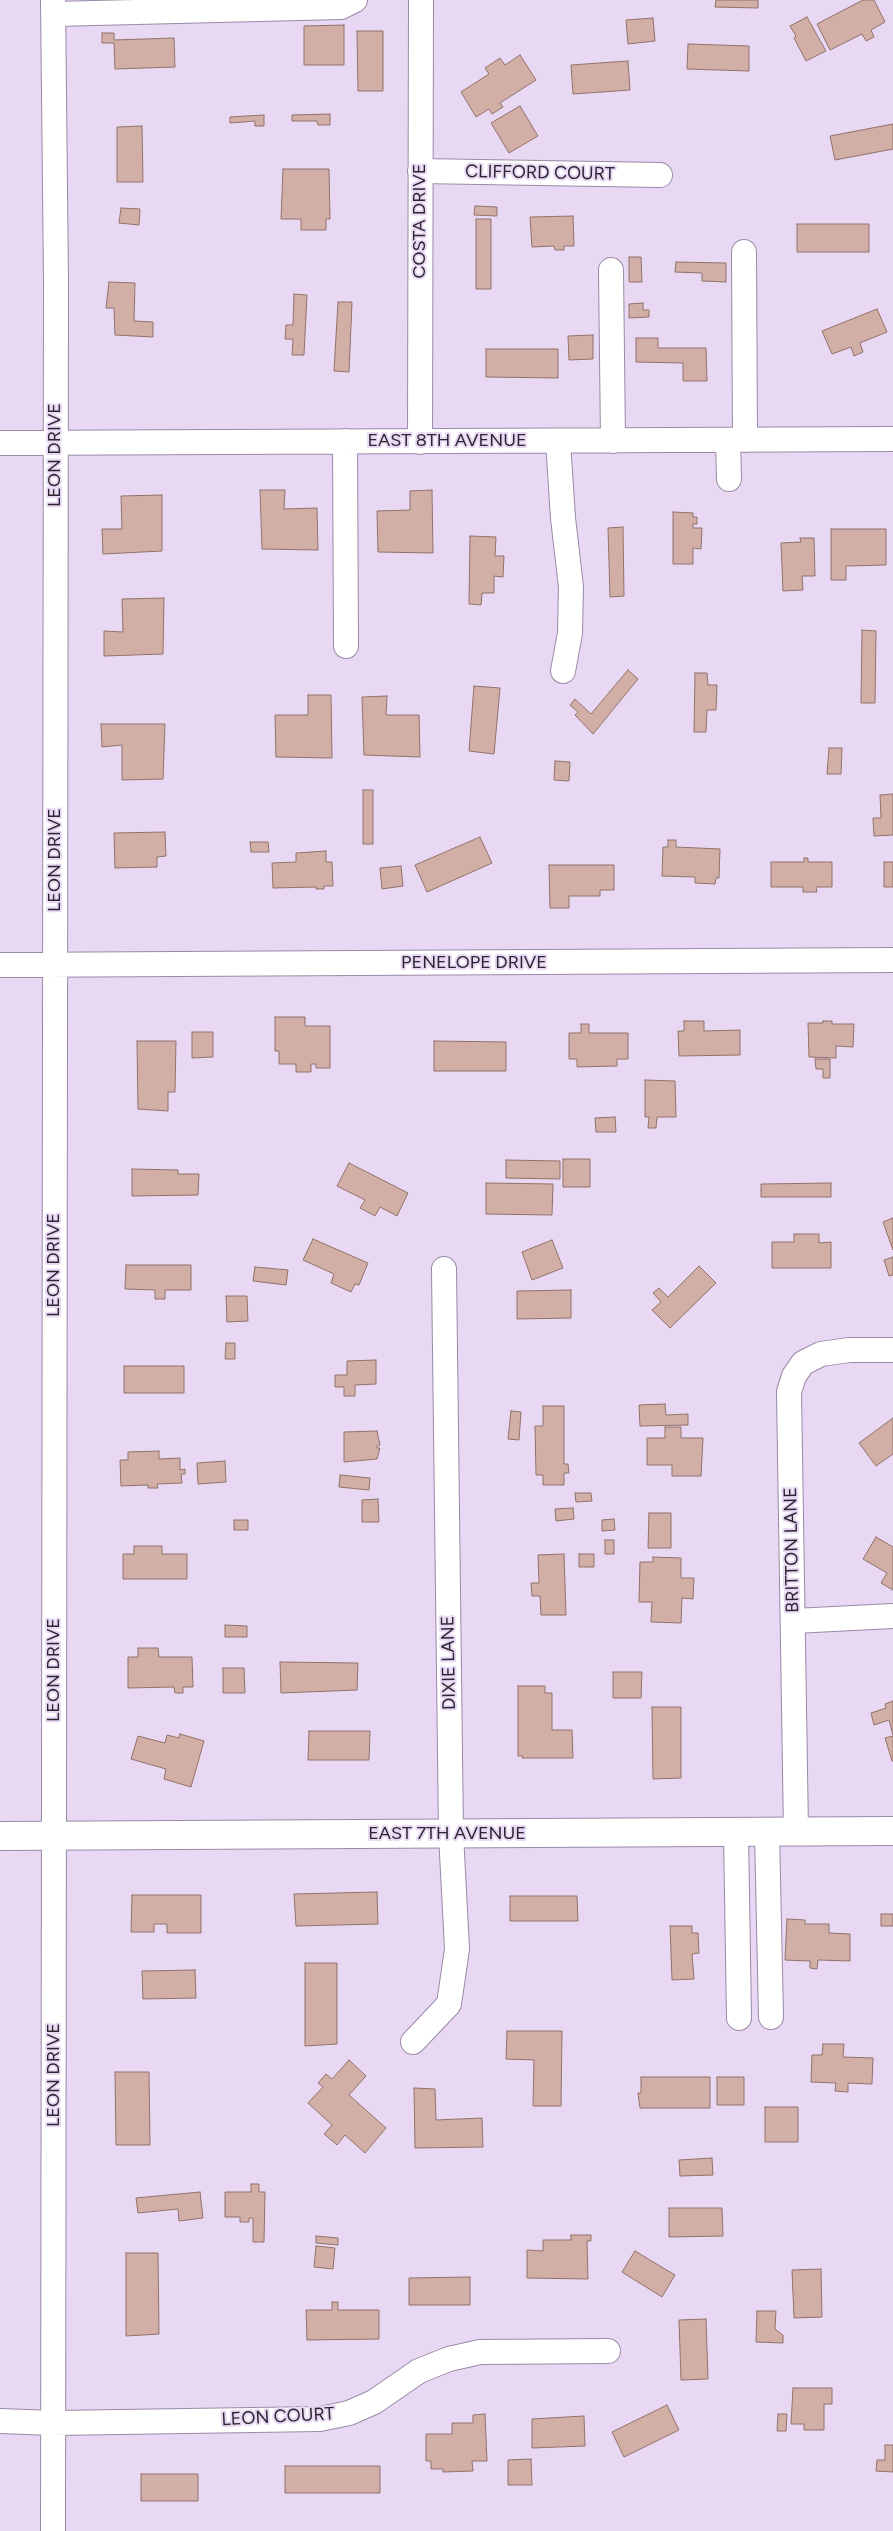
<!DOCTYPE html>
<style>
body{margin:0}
canvas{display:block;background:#e8d8f4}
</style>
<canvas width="893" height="2531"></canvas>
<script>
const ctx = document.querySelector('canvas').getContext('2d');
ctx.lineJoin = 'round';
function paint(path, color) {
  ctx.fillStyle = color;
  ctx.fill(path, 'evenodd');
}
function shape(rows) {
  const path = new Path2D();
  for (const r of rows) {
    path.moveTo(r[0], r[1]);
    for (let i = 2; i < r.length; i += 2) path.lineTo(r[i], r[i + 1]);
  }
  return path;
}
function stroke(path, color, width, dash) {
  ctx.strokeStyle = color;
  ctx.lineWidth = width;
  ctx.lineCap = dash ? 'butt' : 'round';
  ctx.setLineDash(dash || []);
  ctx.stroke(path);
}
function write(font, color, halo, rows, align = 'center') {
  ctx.font = font + ' Figtree,sans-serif';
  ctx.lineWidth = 4;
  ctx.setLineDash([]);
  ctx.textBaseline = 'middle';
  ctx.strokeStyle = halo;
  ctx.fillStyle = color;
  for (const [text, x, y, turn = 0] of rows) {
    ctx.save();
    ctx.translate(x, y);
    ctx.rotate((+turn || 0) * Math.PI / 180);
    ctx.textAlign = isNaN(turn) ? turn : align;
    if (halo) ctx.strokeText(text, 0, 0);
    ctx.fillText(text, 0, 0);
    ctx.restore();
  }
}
const building = shape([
 [716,0,758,0,758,8,715,7,716,0],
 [863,0,874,0,885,22,871,30,874,37,866,41,862,34,830,50,817,24,863,0],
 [807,17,826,51,806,61,794,38,796,36,790,26,807,17],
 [653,18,655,41,628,44,626,20,653,18],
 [344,25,344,65,304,65,304,26,344,25],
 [357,31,383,31,383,91,358,91,357,31],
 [102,33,114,33,114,40,174,38,175,67,115,69,114,43,102,43,102,33],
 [688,44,749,46,749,71,687,69,688,44],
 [520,55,536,80,500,103,503,107,492,114,489,109,476,117,461,92,489,74,485,68,500,58,505,65,520,55],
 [628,61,630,90,573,94,571,65,628,61],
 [520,106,538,136,509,153,491,123,520,106],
 [330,114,330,125,318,125,317,121,292,121,292,115,330,114],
 [264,115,264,126,255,126,255,121,230,123,230,117,264,115],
 [893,124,893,149,835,160,830,136,893,124],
 [142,126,143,182,117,182,117,127,142,126],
 [283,169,329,169,330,219,326,219,326,230,301,230,301,219,281,219,283,169],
 [475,206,497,207,497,216,474,215,475,206],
 [121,208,140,209,139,225,119,223,121,208],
 [573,216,574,246,564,246,564,250,555,250,554,246,532,247,530,217,573,216],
 [476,219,491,219,491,289,476,289,476,219],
 [797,224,869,224,869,252,797,252,797,224],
 [629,257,641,257,642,282,629,282,629,257],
 [676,262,726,263,726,282,702,281,702,273,675,272,676,262],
 [109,282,135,283,134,321,153,322,153,337,115,335,114,308,106,308,109,282],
 [294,294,307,295,304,355,292,355,293,339,285,339,286,325,293,325,294,294],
 [338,302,352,302,349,372,334,371,338,302],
 [643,303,643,310,649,310,649,317,629,318,629,304,643,303],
 [877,309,887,332,860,343,863,352,854,356,851,347,832,354,822,331,877,309],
 [593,335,593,359,569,360,568,336,593,335],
 [636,338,658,338,658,348,706,348,707,381,683,381,683,363,636,362,636,338],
 [486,349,558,349,558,378,486,377,486,349],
 [260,490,285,490,284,509,317,508,318,550,262,549,260,490],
 [432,490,433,553,378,552,377,511,410,510,410,491,432,490],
 [162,495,162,551,103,554,102,529,122,529,121,496,162,495],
 [673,512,693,513,693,517,697,517,697,524,693,524,693,528,702,528,701,549,693,548,693,564,673,564,673,512],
 [623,527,624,596,610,597,608,528,623,527],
 [831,529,886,529,886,565,846,566,846,580,831,580,831,529],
 [470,536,496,537,495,556,504,556,503,577,494,576,494,593,482,593,481,605,469,604,470,536],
 [800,538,814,538,815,576,802,576,803,590,783,591,781,543,801,542,800,538],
 [164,598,163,654,104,656,104,631,123,632,122,599,164,598],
 [862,630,876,631,875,703,861,703,862,630],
 [628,670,638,679,593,734,575,715,578,712,570,705,575,699,591,714,628,670],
 [695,673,707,673,708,685,717,685,716,710,707,710,706,732,694,732,695,673],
 [474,686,500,688,494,754,469,751,474,686],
 [308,695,331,695,332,758,276,757,275,715,308,715,308,695],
 [387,696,386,715,419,715,420,757,364,755,362,697,387,696],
 [101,724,165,724,163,779,122,780,122,745,102,747,101,724],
 [829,748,842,748,841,774,827,774,829,748],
 [555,761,570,762,569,781,554,780,555,761],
 [363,790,373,790,373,844,363,844,363,790],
 [893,794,893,835,874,836,873,818,881,818,880,795,893,794],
 [165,832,166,856,157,857,157,867,115,868,114,833,165,832],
 [480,837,492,863,427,892,415,865,480,837],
 [668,840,676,840,676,847,720,849,719,878,716,878,715,884,695,883,695,877,662,876,663,847,668,847,668,840],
 [250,842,268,842,269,852,251,852,250,842],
 [326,851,326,862,332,862,333,886,324,886,324,889,316,889,316,887,273,888,272,863,296,862,296,853,326,851],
 [804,858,808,858,808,862,832,862,832,887,816,887,817,892,803,892,803,887,771,887,771,862,804,862,804,858],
 [884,862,893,862,893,887,884,887,884,862],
 [549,865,614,865,614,890,600,890,600,896,569,896,569,908,550,908,549,865],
 [401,866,403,886,382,889,380,868,401,866],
 [275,1017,305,1017,305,1026,330,1026,330,1068,316,1068,316,1064,311,1064,311,1072,296,1072,296,1064,279,1064,279,1051,275,1051,275,1017],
 [684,1021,704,1021,704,1031,740,1030,740,1055,679,1056,678,1031,684,1031,684,1021],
 [823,1021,832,1021,832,1024,854,1024,853,1047,836,1046,836,1058,809,1057,808,1023,823,1023,823,1021],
 [581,1024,589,1024,589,1033,628,1033,628,1059,617,1059,617,1066,577,1067,577,1059,569,1059,569,1033,581,1033,581,1024],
 [192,1032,213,1032,213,1057,192,1058,192,1032],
 [137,1041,176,1041,175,1092,168,1092,168,1111,138,1109,137,1041],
 [434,1041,506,1042,506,1071,434,1071,434,1041],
 [815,1059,830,1059,830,1078,823,1078,823,1069,816,1069,815,1059],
 [645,1080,675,1081,676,1117,657,1117,656,1128,648,1128,649,1117,645,1117,645,1080],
 [615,1117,616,1132,596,1132,595,1118,615,1117],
 [563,1159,590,1159,590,1187,563,1187,563,1159],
 [506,1160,560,1161,560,1179,506,1178,506,1160],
 [349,1163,408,1193,397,1216,380,1207,375,1216,360,1208,365,1200,337,1186,349,1163],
 [132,1169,178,1170,178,1174,199,1174,198,1195,132,1196,132,1169],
 [486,1183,553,1184,552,1215,486,1214,486,1183],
 [831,1183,831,1197,761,1197,761,1184,831,1183],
 [893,1218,893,1250,883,1222,893,1218],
 [794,1234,819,1234,819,1243,831,1242,831,1268,772,1268,772,1242,794,1242,794,1234],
 [313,1239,368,1263,359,1285,355,1284,351,1292,331,1283,334,1274,303,1260,313,1239],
 [552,1240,563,1268,532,1280,522,1252,552,1240],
 [893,1257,893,1275,889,1276,884,1260,893,1257],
 [126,1265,191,1265,191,1290,165,1290,165,1299,155,1299,155,1290,125,1289,126,1265],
 [699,1266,716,1283,670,1328,652,1310,661,1302,653,1293,659,1288,668,1297,699,1266],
 [255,1267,288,1270,286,1285,253,1281,255,1267],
 [571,1290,571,1318,517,1319,517,1291,571,1290],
 [226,1296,247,1296,248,1321,227,1322,226,1296],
 [226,1343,235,1343,235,1359,225,1359,226,1343],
 [376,1360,376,1384,355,1385,355,1396,344,1396,344,1387,335,1387,335,1375,347,1375,347,1361,376,1360],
 [124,1366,184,1366,184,1393,124,1393,124,1366],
 [665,1404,666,1415,688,1414,688,1425,640,1426,639,1405,665,1404],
 [543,1406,564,1406,564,1464,568,1464,569,1473,564,1473,564,1485,543,1485,543,1475,536,1475,535,1426,543,1426,543,1406],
 [511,1411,521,1412,519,1440,508,1439,511,1411],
 [893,1418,893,1454,876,1466,859,1443,893,1418],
 [665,1427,681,1427,681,1438,703,1438,701,1476,672,1476,672,1465,647,1465,647,1438,665,1438,665,1427],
 [377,1431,380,1445,377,1446,377,1448,380,1448,377,1459,344,1462,344,1432,377,1431],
 [159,1451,159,1459,180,1458,180,1470,185,1469,185,1474,181,1474,182,1483,157,1484,158,1488,148,1488,148,1485,121,1486,120,1460,128,1460,128,1452,159,1451],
 [225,1461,226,1482,198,1484,197,1463,225,1461],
 [340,1475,370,1478,369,1490,339,1487,340,1475],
 [575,1493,591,1493,592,1501,576,1502,575,1493],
 [378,1499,379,1522,362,1522,362,1500,378,1499],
 [573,1508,574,1519,556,1521,555,1509,573,1508],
 [649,1513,671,1513,671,1548,648,1548,649,1513],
 [614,1519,615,1530,602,1531,602,1520,614,1519],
 [234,1520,248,1520,248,1530,234,1530,234,1520],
 [876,1537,893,1547,893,1590,881,1583,887,1573,863,1559,876,1537],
 [605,1540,614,1540,614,1554,605,1554,605,1540],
 [134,1546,162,1546,162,1554,187,1554,187,1579,123,1579,123,1554,134,1554,134,1546],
 [564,1554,566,1615,541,1615,540,1596,532,1596,531,1583,539,1583,538,1555,564,1554],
 [579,1554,594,1554,594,1567,579,1567,579,1554],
 [653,1557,681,1558,681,1578,694,1578,693,1599,682,1598,681,1623,651,1622,652,1602,639,1602,640,1562,653,1562,653,1557],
 [225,1625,247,1626,247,1637,225,1637,225,1625],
 [138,1648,158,1648,159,1657,192,1657,193,1687,183,1687,183,1693,175,1693,174,1687,128,1688,128,1657,138,1657,138,1648],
 [280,1662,358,1663,357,1690,281,1693,280,1662],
 [223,1668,244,1668,245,1693,223,1693,223,1668],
 [613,1672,642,1672,641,1698,613,1698,613,1672],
 [518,1686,545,1686,545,1693,552,1693,552,1730,572,1730,573,1758,522,1758,523,1756,518,1756,518,1686],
 [893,1701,893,1735,889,1720,874,1725,871,1713,886,1708,885,1704,893,1701],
 [652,1707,681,1707,681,1778,653,1779,652,1707],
 [309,1731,370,1731,369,1760,308,1760,309,1731],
 [180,1734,204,1741,191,1787,164,1779,166,1769,131,1759,138,1736,165,1743,167,1735,179,1738,180,1734],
 [893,1736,893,1761,892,1761,885,1738,893,1736],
 [377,1892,378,1924,296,1926,294,1894,377,1892],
 [132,1895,201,1895,201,1933,167,1933,167,1924,154,1924,154,1932,131,1932,132,1895],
 [510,1896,577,1896,578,1921,510,1921,510,1896],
 [881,1914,893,1914,893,1926,881,1926,881,1914],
 [787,1919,805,1920,805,1924,829,1924,829,1933,850,1934,850,1961,818,1960,817,1969,810,1968,810,1961,785,1960,787,1919],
 [670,1926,692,1926,692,1933,698,1933,699,1953,692,1954,694,1979,672,1980,670,1926],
 [305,1963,337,1963,337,2044,305,2046,305,1963],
 [195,1970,196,1998,143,1999,142,1971,195,1970],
 [507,2031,562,2031,561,2106,533,2106,534,2060,506,2059,507,2031],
 [823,2044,844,2044,843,2057,873,2058,872,2084,848,2083,848,2092,835,2091,836,2083,811,2082,812,2055,822,2055,823,2044],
 [349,2060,366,2076,349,2095,386,2128,365,2153,345,2135,337,2145,324,2134,332,2125,308,2103,323,2087,318,2083,326,2074,332,2079,349,2060],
 [115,2072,149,2072,150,2145,116,2145,115,2072],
 [641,2077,710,2077,710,2108,640,2108,638,2093,641,2093,641,2077],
 [717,2077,744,2077,744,2105,717,2105,717,2077],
 [414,2088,435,2089,436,2120,482,2118,483,2147,415,2148,414,2088],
 [765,2107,798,2107,798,2142,765,2142,765,2107],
 [712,2158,713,2175,680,2176,679,2160,712,2158],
 [251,2184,259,2184,259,2192,265,2192,264,2242,253,2242,253,2218,249,2218,249,2222,240,2222,240,2217,225,2217,225,2192,251,2192,251,2184],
 [200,2192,203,2218,179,2221,178,2209,138,2213,136,2198,200,2192],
 [669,2208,722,2208,723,2236,669,2237,669,2208],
 [571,2235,591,2235,591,2241,587,2241,588,2279,527,2278,527,2250,543,2251,543,2240,571,2240,571,2235],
 [316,2236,338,2238,338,2245,316,2243,316,2236],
 [316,2246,335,2248,333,2269,314,2267,316,2246],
 [635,2251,675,2275,662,2297,622,2272,635,2251],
 [126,2253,158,2253,159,2334,126,2336,126,2253],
 [821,2269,822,2317,794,2318,792,2270,821,2269],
 [470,2277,470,2305,409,2305,409,2278,470,2277],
 [332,2302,338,2302,338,2310,379,2310,379,2339,307,2340,306,2310,332,2310,332,2302],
 [757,2311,776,2311,775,2329,783,2335,783,2343,756,2342,757,2311],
 [706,2319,708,2379,681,2380,679,2320,706,2319],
 [793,2388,832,2388,832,2404,824,2404,824,2430,804,2430,804,2424,791,2424,793,2388],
 [667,2405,679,2430,624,2457,612,2432,667,2405],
 [485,2414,487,2461,472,2461,473,2471,443,2472,443,2469,431,2469,431,2461,426,2461,426,2434,452,2434,452,2423,473,2423,473,2415,485,2414],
 [778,2414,787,2414,786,2431,777,2431,778,2414],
 [584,2416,585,2446,532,2448,532,2419,584,2416],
 [885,2445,893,2445,893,2472,876,2471,877,2460,885,2460,885,2445],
 [531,2459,532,2485,508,2485,508,2460,531,2459],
 [285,2466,380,2466,380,2493,285,2493,285,2466],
 [141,2474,198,2474,198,2501,141,2501,141,2474]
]);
const minor = shape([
 [54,14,341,7,355,0],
 [420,171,660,175],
 [744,252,745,440],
 [611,270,613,441],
 [728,440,729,479],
 [345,441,346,646],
 [558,441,563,518,571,587,570,633,563,671],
 [420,442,421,0],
 [0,443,893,439],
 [0,965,893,960],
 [794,1621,893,1616],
 [736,1832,739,2018],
 [767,1832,771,2017],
 [796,1832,789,1392,794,1376,803,1363,821,1354,849,1350,893,1350],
 [413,2042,449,2004,457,1949,451,1834,444,1269],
 [0,2421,53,2423,320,2419,349,2413,374,2402,419,2371,449,2359,480,2352,608,2351],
 [53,2531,56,282,53,0]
]);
const major = shape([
 [0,1836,893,1831]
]);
const streetNames = [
 ["CLIFFORD COURT",540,173,1],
 ["COSTA DRIVE",420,221,-90],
 ["EAST 8TH AVENUE",447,441],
 ["LEON DRIVE",55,455,-90],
 ["LEON DRIVE",55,860,-90],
 ["PENELOPE DRIVE",474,963],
 ["LEON DRIVE",54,1265,-90],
 ["BRITTON LANE",792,1550,-91],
 ["DIXIE LANE",449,1663,-91],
 ["LEON DRIVE",54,1670,-90],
 ["EAST 7TH AVENUE",447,1834],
 ["LEON DRIVE",54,2075,-90],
 ["LEON COURT",278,2417,-3]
];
paint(building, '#d1afa6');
stroke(building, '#917269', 1);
stroke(minor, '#9a8aa5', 26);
stroke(major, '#9a8aa5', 30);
stroke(minor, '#fff', 24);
stroke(major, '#fff', 28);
write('18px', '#2b2530', '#e8d8f4', streetNames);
</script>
